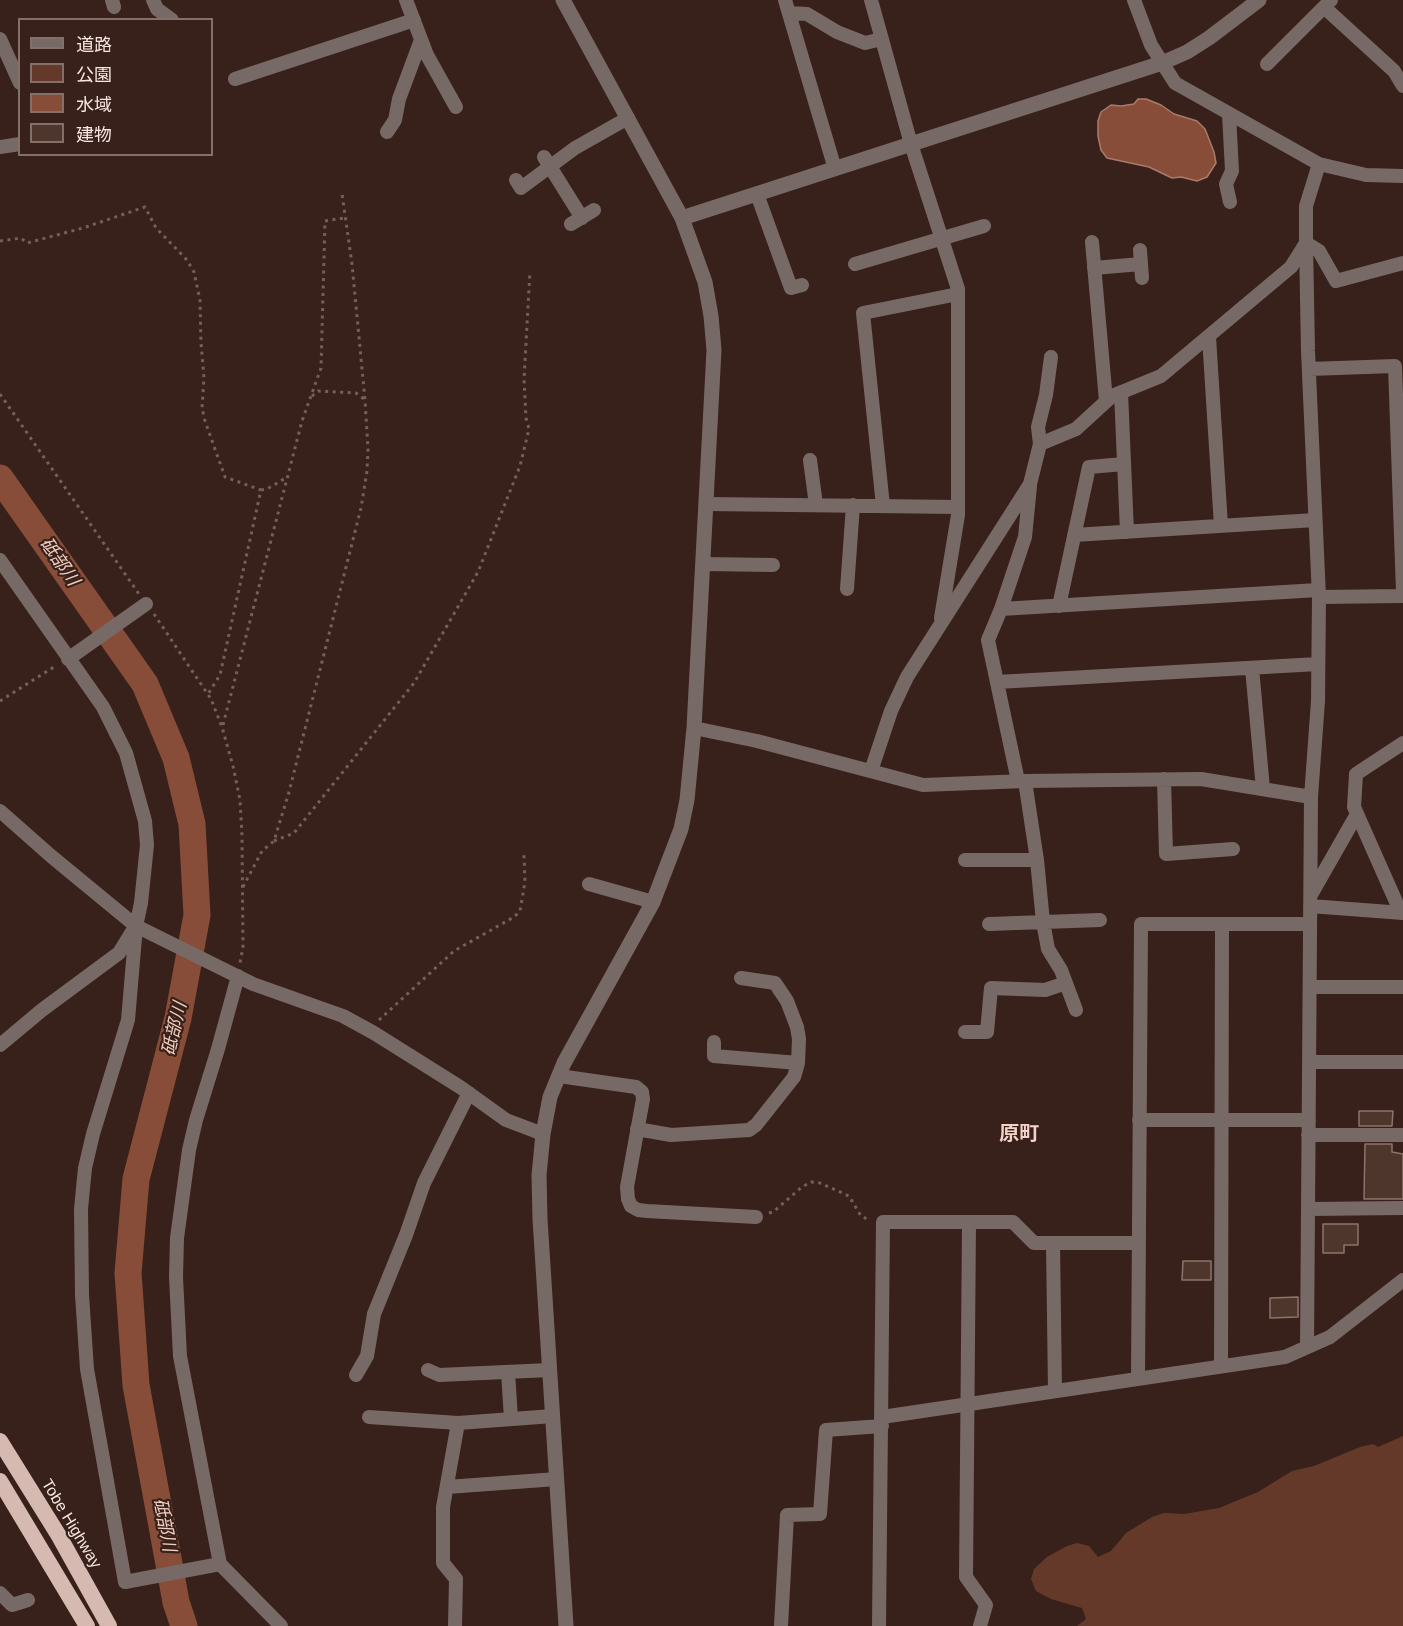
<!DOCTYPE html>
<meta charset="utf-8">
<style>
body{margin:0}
#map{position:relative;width:1403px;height:1626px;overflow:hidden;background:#38211a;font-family:Arial,"Noto Sans JP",sans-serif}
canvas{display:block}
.legend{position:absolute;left:18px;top:18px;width:195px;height:138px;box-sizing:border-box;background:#38211a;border:2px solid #84706a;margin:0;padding:8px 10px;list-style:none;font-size:18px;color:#f7e6e1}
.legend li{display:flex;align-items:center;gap:12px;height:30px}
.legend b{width:30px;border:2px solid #84706a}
</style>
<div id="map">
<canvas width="1403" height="1626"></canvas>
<ul class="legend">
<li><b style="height:8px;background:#776a66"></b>道路</li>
<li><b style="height:16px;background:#653929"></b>公園</li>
<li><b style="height:16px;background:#884d39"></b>水域</li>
<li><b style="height:16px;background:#4e362d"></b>建物</li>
</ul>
</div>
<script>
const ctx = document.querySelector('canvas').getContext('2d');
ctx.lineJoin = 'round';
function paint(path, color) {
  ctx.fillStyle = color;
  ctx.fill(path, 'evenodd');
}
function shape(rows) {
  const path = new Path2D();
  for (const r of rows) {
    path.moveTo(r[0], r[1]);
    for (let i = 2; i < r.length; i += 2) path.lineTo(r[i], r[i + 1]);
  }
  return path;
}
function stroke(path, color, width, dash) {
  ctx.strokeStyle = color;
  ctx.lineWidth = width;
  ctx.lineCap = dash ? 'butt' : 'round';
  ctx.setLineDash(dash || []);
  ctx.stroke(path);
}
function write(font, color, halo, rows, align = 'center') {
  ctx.font = font + ' Arial,"Noto Sans JP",sans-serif';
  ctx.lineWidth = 4.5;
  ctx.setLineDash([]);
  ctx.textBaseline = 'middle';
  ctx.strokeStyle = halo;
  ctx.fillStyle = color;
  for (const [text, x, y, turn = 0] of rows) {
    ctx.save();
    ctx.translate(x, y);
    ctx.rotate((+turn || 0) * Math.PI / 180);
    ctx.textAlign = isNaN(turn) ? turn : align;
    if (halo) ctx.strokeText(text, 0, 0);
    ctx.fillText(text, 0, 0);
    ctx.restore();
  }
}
const green = shape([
 [1403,1436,1403,1626,1077,1626,1086,1619,1082,1608,1051,1599,1036,1591,1031,1579,1034,1569,1047,1557,1067,1546,1077,1543,1089,1546,1098,1557,1111,1551,1126,1533,1152,1517,1164,1513,1184,1514,1219,1508,1258,1492,1292,1471,1314,1466,1360,1447,1373,1444,1378,1447]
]);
const water = shape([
 [1138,99,1146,99,1161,105,1174,114,1197,121,1205,129,1214,152,1216,163,1207,177,1197,181,1181,177,1172,178,1149,167,1107,158,1101,150,1098,136,1098,121,1101,112,1111,105,1121,106,1134,104,1138,99]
]);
const river = shape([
 [0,478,145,684,176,758,192,824,197,915,178,1018,136,1179,128,1273,136,1385,176,1602,184,1626]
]);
const building = shape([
 [1359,1111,1393,1111,1392,1126,1359,1126,1359,1111],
 [1365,1144,1392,1144,1392,1152,1403,1154,1403,1199,1364,1199,1365,1144],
 [1323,1224,1358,1224,1358,1245,1344,1245,1344,1253,1323,1253,1323,1224],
 [1183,1261,1211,1261,1211,1280,1182,1280,1183,1261],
 [1298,1297,1298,1317,1270,1318,1270,1298,1298,1297]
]);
const path = shape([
 [0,241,21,238,27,243,83,228,145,207,156,228,187,260,194,272,200,300,201,343,204,378,202,408,205,421,225,477,261,490,220,675,208,694],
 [0,394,139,594],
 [312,396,318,391,356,393,364,399],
 [261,490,267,489,289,476],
 [154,614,211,699,222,727,233,766,240,800,242,835,243,947,240,963],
 [0,701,57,665],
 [223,725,302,421,321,368,325,221,344,218],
 [274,841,294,833,414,683,478,572,520,466,529,429,526,418,524,379,530,271],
 [243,887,262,851,274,841,289,792,361,508,367,471,368,449,365,400,352,264,342,194],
 [379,1020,454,951,514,917,520,911,525,882,524,855],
 [769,1213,773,1212,802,1187,811,1182,820,1183,849,1196,861,1216,869,1220]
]);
const minor = shape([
 [112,0,114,7],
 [153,0,157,9,172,20],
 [406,0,427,55,456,107],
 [785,0,835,169],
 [871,0,911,144,958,289,958,515,941,618],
 [1134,0,1151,45,1175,83,1319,164,1366,175,1403,176],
 [1325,8,1394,71,1403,86],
 [789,13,807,14,837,32,865,43,882,39],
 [0,39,20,83],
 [1267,64,1331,0],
 [235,79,414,20],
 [1229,114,1232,171,1226,184,1230,202],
 [387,132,395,120,399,99,421,40],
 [0,147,20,144],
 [544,157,582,218],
 [516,180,521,188,575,148,628,118],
 [757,194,791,288,802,285],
 [571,224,594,210],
 [1092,242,1106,401],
 [1306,243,1319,251,1336,281,1403,263],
 [1140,250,1142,278],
 [855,264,984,226],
 [1094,268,1141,264],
 [1209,337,1221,526],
 [1309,369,1395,366,1403,592],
 [1121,392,1127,532],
 [1040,444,1038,427,1046,395,1051,357],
 [810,460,816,505],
 [707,504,958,507],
 [883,506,863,313,958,294],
 [1074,535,1315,520],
 [0,560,103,707,126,753,145,821,147,845,141,903,136,926,128,1020,93,1134,85,1168,81,1209,82,1295,87,1369,125,1582,220,1564,180,1356,176,1277,177,1238,189,1150,196,1120,218,1049,238,976],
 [703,564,773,565],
 [847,589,853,505],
 [1319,597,1403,596],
 [1059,606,1089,467,1124,464],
 [1001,609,1318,590],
 [68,659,146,604],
 [1252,668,1263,789],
 [997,682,1318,664],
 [694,728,757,741,923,785,1025,781,1201,779,1311,797],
 [871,771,891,711,907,677,1030,484,1040,444,1076,429,1112,396,1161,376,1291,267,1306,243],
 [1164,779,1166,854,1233,849],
 [1018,781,988,640,1001,609,1025,537,1030,486],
 [1025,781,1037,860,1043,922,1048,949,1061,970,1076,1010],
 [0,811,51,856,136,926,253,984,343,1016,374,1033,460,1087,506,1120,543,1134],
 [965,860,1037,860],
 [589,884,653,902],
 [1312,893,1357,814],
 [1310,906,1403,913],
 [1401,913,1354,807,1356,774,1403,743],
 [989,924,1100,920],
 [1310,987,1403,987],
 [965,1032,987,1032,991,988,1045,990,1066,983],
 [714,1042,714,1056,798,1063],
 [0,1045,42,1010,119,953,135,927],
 [1309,1062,1403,1062],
 [559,1076,636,1087,642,1092,643,1099,627,1187,628,1199,631,1206,638,1210,647,1211,756,1217],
 [1139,1120,1309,1120],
 [637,1129,671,1135,749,1130,756,1125,794,1077,798,1063,799,1039,797,1027,787,1001,775,983,741,978],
 [1308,1135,1403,1135],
 [1308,1209,1403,1208],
 [969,1223,966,1577,986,1605,980,1626],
 [1053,1243,1055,1391],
 [1307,1347,1311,797,1318,701,1319,597,1308,351,1306,243,1306,206,1319,164],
 [1221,1366,1222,924],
 [428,1370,439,1375,550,1370],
 [508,1372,511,1419],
 [356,1375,367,1356,374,1314,406,1235,424,1183,469,1093],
 [1138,1378,1141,924,1310,924],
 [369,1417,458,1423],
 [882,1417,1285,1357,1330,1337,1403,1280],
 [447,1487,557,1479],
 [220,1564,281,1626],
 [0,1593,12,1605,28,1600],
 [455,1626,456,1579,443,1563,443,1507,458,1423,553,1416],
 [781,1626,787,1515,820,1514,826,1430,882,1426],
 [879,1626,883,1222,1013,1222,1034,1243,1139,1243]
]);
const tertiary = shape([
 [563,0,682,218,705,282,711,316,714,350,694,728,687,800,681,829,653,902,564,1063,550,1097,543,1134,539,1175,540,1219,566,1626],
 [682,218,1162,63,1187,52,1209,38,1259,0]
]);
const trunk = shape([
 [0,1441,59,1536,109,1626],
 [0,1481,87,1626]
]);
const streetNames = [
 ["Tobe Highway",71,1524,59]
];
const waterNames = [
 ["砥部川",59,562,55],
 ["砥部川",175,1029,-77],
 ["砥部川",164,1525,79]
];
const quarterNames = [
 ["原町",1019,1134]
];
paint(green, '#653929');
paint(water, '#884d39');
stroke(water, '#a97b6b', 1.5);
stroke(river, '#884d39', 27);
paint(building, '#4e362d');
stroke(building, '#8f736a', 1.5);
stroke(path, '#745f59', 3, [3, 4.5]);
stroke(minor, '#776a66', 14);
stroke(tertiary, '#776a66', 15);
stroke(trunk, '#d6b9b0', 16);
write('16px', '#f7e6e1', '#38211a', streetNames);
write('italic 18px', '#f3cec1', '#38211a', waterNames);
write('bold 20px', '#f3d3c9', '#38211a', quarterNames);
</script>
